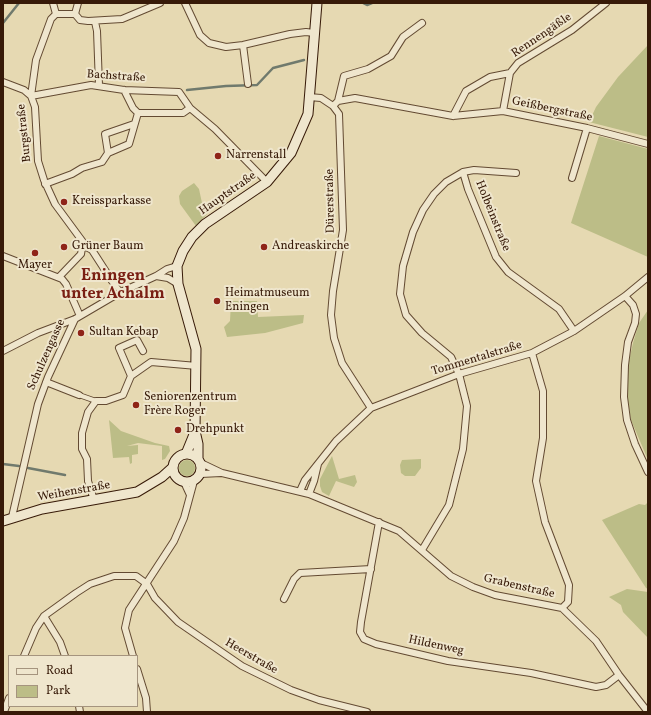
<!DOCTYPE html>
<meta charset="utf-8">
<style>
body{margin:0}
#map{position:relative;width:651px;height:715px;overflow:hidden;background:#e6d9b2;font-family:Vollkorn,serif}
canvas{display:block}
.frame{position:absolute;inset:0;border:4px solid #371a08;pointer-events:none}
.legend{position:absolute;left:8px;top:655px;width:130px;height:52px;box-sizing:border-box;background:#efe6cd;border:1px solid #a5947e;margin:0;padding:5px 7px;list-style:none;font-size:12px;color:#371a08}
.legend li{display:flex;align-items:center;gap:8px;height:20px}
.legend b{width:20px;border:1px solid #a5947e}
</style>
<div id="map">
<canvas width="651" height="715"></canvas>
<div class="frame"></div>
<ul class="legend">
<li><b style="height:5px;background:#efe6cd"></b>Road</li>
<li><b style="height:11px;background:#bcbd87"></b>Park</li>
</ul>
</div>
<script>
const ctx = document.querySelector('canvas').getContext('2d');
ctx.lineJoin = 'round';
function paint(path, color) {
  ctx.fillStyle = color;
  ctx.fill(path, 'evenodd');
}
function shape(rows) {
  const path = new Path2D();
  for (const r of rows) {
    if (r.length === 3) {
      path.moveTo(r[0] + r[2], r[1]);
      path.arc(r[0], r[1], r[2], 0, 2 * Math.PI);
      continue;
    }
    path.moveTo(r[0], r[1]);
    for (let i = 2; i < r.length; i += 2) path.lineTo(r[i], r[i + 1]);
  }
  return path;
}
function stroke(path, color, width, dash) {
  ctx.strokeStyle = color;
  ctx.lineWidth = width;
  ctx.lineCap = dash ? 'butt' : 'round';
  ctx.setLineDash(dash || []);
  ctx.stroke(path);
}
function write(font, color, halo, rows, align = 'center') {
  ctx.font = font + ' Vollkorn,serif';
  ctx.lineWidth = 4;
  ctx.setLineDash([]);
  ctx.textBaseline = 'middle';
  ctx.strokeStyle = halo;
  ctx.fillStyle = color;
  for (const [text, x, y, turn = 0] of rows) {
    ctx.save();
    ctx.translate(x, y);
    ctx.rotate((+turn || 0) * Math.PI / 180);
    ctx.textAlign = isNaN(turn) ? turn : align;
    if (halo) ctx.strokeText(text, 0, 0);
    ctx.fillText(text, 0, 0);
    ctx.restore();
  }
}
const green = shape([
 [648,45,648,137,589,122,596,107,618,77],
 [599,136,648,149,648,257,571,223],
 [194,183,199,189,202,203,208,213,196,226,180,204,179,196,182,191],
 [231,301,257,301,258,317,304,315,303,323,265,333,227,337,224,327,230,321],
 [648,310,648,460,631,420,627,397,628,365,633,343,639,323],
 [109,420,121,431,155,443,169,446,170,451,165,459,162,460,162,446,138,443,127,446,138,445,138,454,132,455,132,463,130,464,129,457,113,458],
 [332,456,339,479,355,475,357,482,354,487,336,481,329,496,322,492,320,486,320,479],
 [421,459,421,468,415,476,405,476,401,473,400,465,402,460],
 [187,468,8],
 [648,502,648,589,646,588,602,520,639,504,645,505],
 [627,589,648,592,648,638,623,612,621,605,609,597]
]);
const stream = shape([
 [363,3,367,5,372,3],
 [3,23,19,3],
 [187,90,226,86,257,85,273,68,304,60],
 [3,464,19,466],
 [28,468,65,475]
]);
const pedestrian = shape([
 [112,281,121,292],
 [79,395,96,401]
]);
const minor = shape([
 [53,3,56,14],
 [185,3,200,35,209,43,226,47,243,45,290,34,306,32,314,33],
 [75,14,80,20,88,21,122,19,160,3],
 [75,14,78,3],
 [95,22,97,31,99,85],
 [243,45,248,84],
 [3,82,24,90,31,96],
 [124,90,133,108,138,113,183,113,190,108],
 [31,96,91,85,124,90,179,92,190,108,215,129,267,182],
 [309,97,321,98,333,106,339,114,343,230,333,291,331,315,334,338,342,363,371,408],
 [338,101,344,76,368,69,391,56,403,37,422,23],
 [333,106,338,101,355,98,453,116,503,111,587,128,648,144],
 [503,111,510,73,518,63,572,30,606,3],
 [453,116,466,91,490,77,510,73],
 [108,153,105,134,134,124],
 [463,172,468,189,496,257,508,272,559,309,574,331],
 [572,178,587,128],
 [45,184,72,174,82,168,102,162,108,153,129,144,138,113],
 [84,246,92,250,112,281],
 [3,256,62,279,66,284,80,316],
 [156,276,168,278,178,284],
 [59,277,81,254,83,242,55,204,44,180,38,161,35,107,31,96,36,60,51,19,56,14,75,14],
 [625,296,633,305,636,314,635,323,628,342,625,365,624,397,627,420,635,444,648,472],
 [3,351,38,333,75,319,121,292,156,276,167,269,177,266],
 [532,353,543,391,543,438,536,481,545,522,569,585,568,602,562,608],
 [131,376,119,348,137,340,143,351],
 [46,382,79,395],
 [201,463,222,473,309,494,399,531,451,576,473,587,495,595,562,608,596,641,619,675,648,712],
 [201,474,221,473],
 [184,482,190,495],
 [300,491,305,480,336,441,371,408,459,374,532,353,574,331,625,296,648,277],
 [309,494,314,481,318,464],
 [94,500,88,481,87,459,82,449,82,433,88,412,96,401,106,401,123,395,131,376,151,362,197,366],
 [12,517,38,404,48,377,75,319],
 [379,522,361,622,360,632,364,639,376,644,448,661,531,673,596,687,606,685,619,675],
 [422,550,449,505,463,449,467,406,459,374,451,357,422,333,406,315,400,294,403,266,413,232,423,210,434,194,446,182,463,172,474,170,516,173],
 [284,599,294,579,300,573,371,569],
 [44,616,60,642,65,656],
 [24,656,36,628,44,616,76,593,90,584,114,576,136,576,147,584,155,598,178,622,242,666,291,690,319,700,367,712],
 [133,656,125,628,129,610,174,541,184,518,194,481],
 [137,669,146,698,147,712],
 [79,706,80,712],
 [4,712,9,698]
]);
const secondary = shape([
 [187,468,14],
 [186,454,195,432],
 [198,458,198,444,195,431,196,349,178,284,177,266,183,251,192,237,205,224,267,182,291,153,308,114,317,3],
 [3,521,42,509,137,492,162,477,172,468]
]);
const markers = [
 [218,156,4,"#8f2418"],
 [64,202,4,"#8f2418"],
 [64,247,4,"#8f2418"],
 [264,247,4,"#8f2418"],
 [35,253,4,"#8f2418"],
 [217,301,4,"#8f2418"],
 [81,333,4,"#8f2418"],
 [136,405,4,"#8f2418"],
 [178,430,4,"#8f2418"]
];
const streetNames = [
 ["Rennengäßle",542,36,-34],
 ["Bachstraße",116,77,4],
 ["Geißbergstraße",552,110,12],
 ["Burgstraße",25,133,-96],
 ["Hauptstraße",228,194,-35],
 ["Dürerstraße",331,201,-91],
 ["Holbeinstraße",492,216,68],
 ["Schulzengasse",47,355,-66],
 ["Tommentalstraße",477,359,-17],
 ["Weihenstraße",74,492,-10],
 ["Grabenstraße",519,587,13],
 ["Hildenweg",436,646,12],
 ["Heerstraße",251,657,30]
];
const poiNames = [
 ["Narrenstall",226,156],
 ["Kreissparkasse",72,202],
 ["Grüner Baum",72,247],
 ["Andreaskirche",272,247],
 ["Mayer",35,266,"center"],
 ["Heimatmuseum",225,294],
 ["Eningen",225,308],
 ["Sultan Kebap",89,333],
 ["Seniorenzentrum",144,398],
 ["Frère Roger",144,412],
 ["Drehpunkt",186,430]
];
const districtNames = [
 ["Eningen",113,277],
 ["unter Achalm",113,295]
];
paint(green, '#bcbd87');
stroke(stream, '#707a6d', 2.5);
stroke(pedestrian, '#634a32', 6);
stroke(minor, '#634a32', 8);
stroke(secondary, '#371a08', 11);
stroke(pedestrian, '#efe6cd', 4.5);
stroke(minor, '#efe6cd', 6);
stroke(secondary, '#efe6cd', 9);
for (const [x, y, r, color] of markers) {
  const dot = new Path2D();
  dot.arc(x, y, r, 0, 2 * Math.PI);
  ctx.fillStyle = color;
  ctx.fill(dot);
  stroke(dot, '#efe6cd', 1.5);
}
write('12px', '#371a08', '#efe6cd', streetNames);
write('12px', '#371a08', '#efe6cd', poiNames, 'left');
write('bold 16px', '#7a1f14', '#efe6cd', districtNames);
</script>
